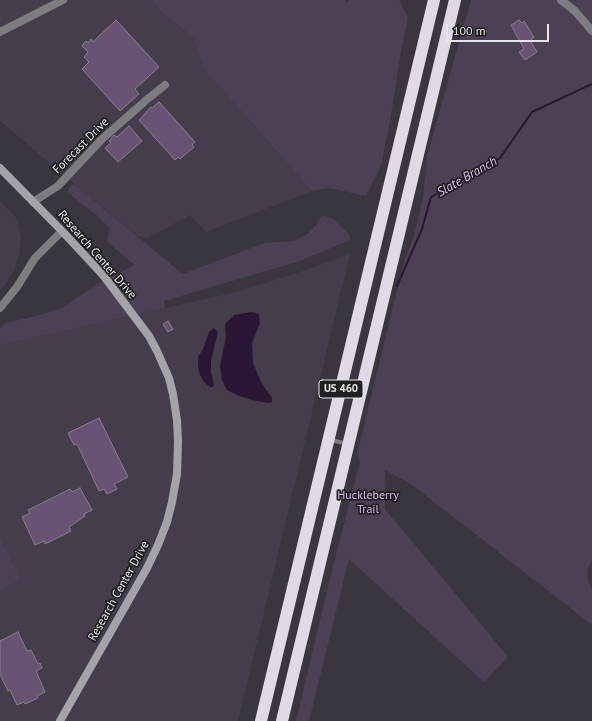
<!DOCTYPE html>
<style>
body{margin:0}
#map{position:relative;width:592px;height:721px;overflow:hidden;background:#3a353e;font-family:"PT Sans",sans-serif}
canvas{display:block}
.scale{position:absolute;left:446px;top:24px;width:103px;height:18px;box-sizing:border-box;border:2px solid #e7e4ea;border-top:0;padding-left:5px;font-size:12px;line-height:14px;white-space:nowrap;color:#e7e4ea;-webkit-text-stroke:3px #201e22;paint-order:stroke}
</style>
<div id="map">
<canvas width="592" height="721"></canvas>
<div class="scale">100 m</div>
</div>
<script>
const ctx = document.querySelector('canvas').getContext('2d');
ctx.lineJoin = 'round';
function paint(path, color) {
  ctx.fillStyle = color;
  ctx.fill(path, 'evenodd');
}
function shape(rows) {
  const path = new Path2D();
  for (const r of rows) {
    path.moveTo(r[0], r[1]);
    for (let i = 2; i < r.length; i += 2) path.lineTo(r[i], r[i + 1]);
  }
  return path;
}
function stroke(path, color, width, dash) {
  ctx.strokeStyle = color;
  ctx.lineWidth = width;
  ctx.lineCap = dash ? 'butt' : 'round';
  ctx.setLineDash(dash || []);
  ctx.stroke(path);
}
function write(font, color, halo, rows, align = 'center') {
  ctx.font = font + ' "PT Sans",sans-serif';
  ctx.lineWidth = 3.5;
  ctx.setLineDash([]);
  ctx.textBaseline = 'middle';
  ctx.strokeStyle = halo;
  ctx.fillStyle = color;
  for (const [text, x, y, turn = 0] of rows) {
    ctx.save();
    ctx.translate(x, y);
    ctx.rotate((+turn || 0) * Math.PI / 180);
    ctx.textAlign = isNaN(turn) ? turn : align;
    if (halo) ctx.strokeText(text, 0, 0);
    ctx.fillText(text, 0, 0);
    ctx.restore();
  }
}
const built = shape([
 [0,0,152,0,158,9,194,38,204,69,312,191,206,232,190,215,148,238,139,237,74,184,0,121],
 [0,201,15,216,18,224,21,239,19,255,14,270,6,283,0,290],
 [350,254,238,721,0,721,0,345,236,292,297,273]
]);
const green = shape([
 [152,0,345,0,347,3,350,0,399,0,408,18,401,51,391,116,381,166,366,196,330,188,312,191,204,69,194,38,158,9],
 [471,0,592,0,592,560,587,571,588,580,592,589,592,625,411,484,385,470,385,509,508,657,484,682,349,559,309,721,296,721,331,574,360,462,357,454,405,258,414,236,423,198,427,156],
 [519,20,527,31,530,30,534,37,531,39,532,41,531,42,537,52,525,60,519,52,526,48,522,46,511,25],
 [74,184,183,274,264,243,294,241,306,235,315,226,322,215,333,219,349,234,350,240,300,261,164,301,165,308,0,345,0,328,5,323,36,316,62,308,94,286,134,265,107,241,110,229,100,218,67,192,69,187],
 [0,539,20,580,0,590]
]);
const water = shape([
 [252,312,259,314,260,323,252,343,253,363,262,384,272,398,272,402,269,403,252,400,237,395,227,390,224,385,222,380,220,366,226,337,225,324,234,315],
 [214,328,218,332,211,361,211,372,214,384,213,387,210,387,204,382,200,375,198,366,198,357,203,349,209,332]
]);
const stream = shape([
 [397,286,422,229,431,197,500,158,532,112,592,84]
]);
const building = shape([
 [116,20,159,67,135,89,139,94,120,111,82,69,89,62,84,57,88,52,82,46,86,41,88,43,91,39,93,42,116,20],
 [519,20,522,23,524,21,534,37,531,39,532,41,531,42,537,52,525,60,519,52,524,49,511,25,519,20],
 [159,102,195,142,192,145,194,147,180,159,178,157,175,160,139,120,151,107,152,108,159,102],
 [129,126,142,141,118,162,105,148,111,143,109,141,111,139,114,135,117,137,129,126],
 [168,321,173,329,168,332,163,324,168,321],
 [99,418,128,477,114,484,117,489,107,494,104,489,99,491,77,444,74,445,68,433,99,418],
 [80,488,92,510,84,514,85,516,69,527,71,531,45,544,44,541,35,545,22,517,30,513,28,510,70,489,72,492,80,488],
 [18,632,27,651,31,650,38,664,40,663,42,668,36,671,45,692,37,696,38,698,25,704,24,702,17,705,10,690,8,691,0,674,0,641,18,632]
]);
const lane = shape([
 [331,440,348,444]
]);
const street = shape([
 [561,0,575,11,592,31],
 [0,32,63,0],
 [145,101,165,85],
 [33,202,58,186,102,139,143,103],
 [0,308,17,287,35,258,62,231]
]);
const secondary = shape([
 [0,168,62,231,103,275,149,336,157,351,169,378,173,394,177,420,178,442,177,474,172,502,167,522,158,545,147,568,60,721]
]);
const highway = shape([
 [261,721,434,0],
 [282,721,455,0]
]);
const shields = [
 [341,389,44]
];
const shieldNames = [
 ["US 460",341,389]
];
const streetNames = [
 ["Forecast Drive",81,146,-45],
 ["Research Center Drive",97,255,49],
 ["Research Center Drive",119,591,-61]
];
const parkNames = [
 ["Huckleberry",368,496],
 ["Trail",368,510]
];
const waterNames = [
 ["Slate Branch",467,177,-30]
];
paint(built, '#453d4b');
paint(green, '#4c4055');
paint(water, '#291735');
stroke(stream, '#291735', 2);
paint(building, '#685375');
stroke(building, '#86808a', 1);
stroke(lane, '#7f7c81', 4);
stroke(street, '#7f7c81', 8);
stroke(secondary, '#a6a2aa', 8);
stroke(highway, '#e1dae6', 12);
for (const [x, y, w] of shields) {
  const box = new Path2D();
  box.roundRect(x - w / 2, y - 9, w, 18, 3);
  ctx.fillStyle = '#201e22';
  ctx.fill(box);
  stroke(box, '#e7e4ea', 1);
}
write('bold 11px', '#e7e4ea', null, shieldNames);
write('12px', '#e7e4ea', '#201e22', streetNames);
write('12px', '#d9b6f0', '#201e22', parkNames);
write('italic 13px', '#dcb9f3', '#201e22', waterNames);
</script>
